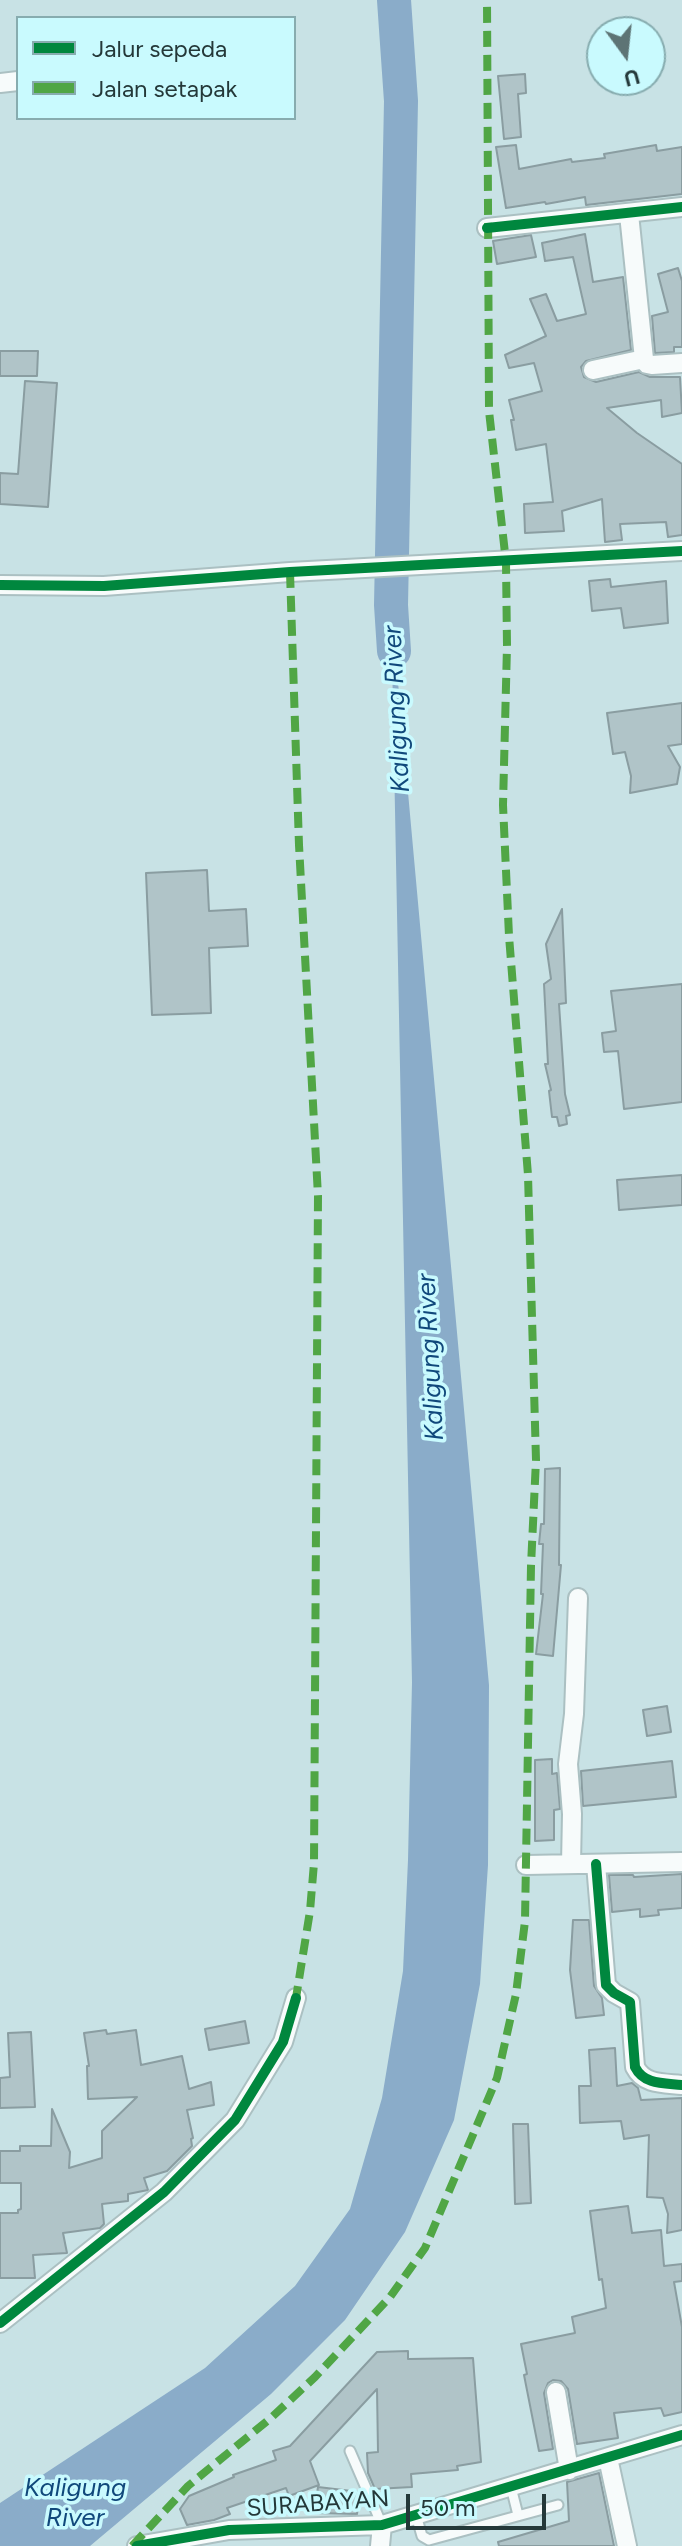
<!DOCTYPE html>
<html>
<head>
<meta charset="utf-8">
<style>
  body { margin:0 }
  #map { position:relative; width:682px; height:2546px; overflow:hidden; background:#c8e2e5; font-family:Figtree,sans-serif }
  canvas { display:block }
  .legend { position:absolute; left:16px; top:16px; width:280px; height:104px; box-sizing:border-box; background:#c9fafe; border:2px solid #87acaf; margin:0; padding:10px 14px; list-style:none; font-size:24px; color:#243839 }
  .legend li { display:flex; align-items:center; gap:16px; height:40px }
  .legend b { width:40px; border:2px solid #87acaf }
  .north { position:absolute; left:586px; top:16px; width:80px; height:80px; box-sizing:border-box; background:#c9fafe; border:2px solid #87acaf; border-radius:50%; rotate:165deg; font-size:22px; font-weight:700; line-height:32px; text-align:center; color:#243839 }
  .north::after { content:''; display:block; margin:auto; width:28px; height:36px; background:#5d7475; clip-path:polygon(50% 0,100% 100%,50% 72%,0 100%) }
  .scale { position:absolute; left:406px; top:2494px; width:140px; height:36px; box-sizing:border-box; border:4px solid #243839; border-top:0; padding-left:10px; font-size:24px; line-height:28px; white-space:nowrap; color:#243839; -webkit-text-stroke:6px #c9fafe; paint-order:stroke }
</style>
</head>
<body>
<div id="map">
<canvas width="682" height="2546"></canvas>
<ul class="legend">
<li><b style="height:10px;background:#00873e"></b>Jalur sepeda</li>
<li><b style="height:10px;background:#50a645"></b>Jalan setapak</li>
</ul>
<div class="north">U</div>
<div class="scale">50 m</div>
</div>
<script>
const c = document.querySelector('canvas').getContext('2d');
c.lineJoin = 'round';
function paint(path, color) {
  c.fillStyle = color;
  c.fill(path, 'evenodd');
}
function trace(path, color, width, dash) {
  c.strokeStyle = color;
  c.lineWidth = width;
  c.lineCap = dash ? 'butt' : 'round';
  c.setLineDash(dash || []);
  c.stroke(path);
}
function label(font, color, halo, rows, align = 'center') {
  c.font = font + ' Figtree,sans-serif';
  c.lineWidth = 7;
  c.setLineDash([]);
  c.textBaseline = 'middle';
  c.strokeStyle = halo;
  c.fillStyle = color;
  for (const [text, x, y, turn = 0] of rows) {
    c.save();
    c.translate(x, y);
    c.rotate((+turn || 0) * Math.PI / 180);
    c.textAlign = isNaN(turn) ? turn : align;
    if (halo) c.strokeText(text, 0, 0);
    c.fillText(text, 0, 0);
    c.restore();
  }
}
paint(new Path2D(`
  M391 605 489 1685 488 1865 480 1984 454 2120 405 2232 345 2320 271 2394 90 2546H0V2503L205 2368 295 2286 350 2209 382 2098 403 1971 408 1860 412 1682Z`), '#8aacc9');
trace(new Path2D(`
  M394 651 391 605 401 101 394 0`), '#8aacc9', 34);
const building = new Path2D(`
  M525 74 526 93 518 94 521 137 504 139 498 76Z
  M516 145 519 169 571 159 572 162 605 158 604 154 656 145 657 151 682 147V194L586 205 585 197 546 204 545 202 506 208 496 147Z
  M585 234 593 282 623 277 631 350 586 361 581 367 584 377 596 382 639 372 650 377H680L682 413 662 417 661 400 607 408 637 433 682 464V535L668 537 666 522 620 524 622 540 605 542 602 499 562 511 564 531 525 533 524 504 553 502 546 444 516 450 511 420H514L509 400 542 391 534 363 509 368 505 355 546 336 530 299 546 294 557 321 586 314 573 257 545 261 542 243Z
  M531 235 536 257 497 264 493 241Z
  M678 268 682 281V347H674V352L655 353 652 316 668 312 658 274Z
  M0 351H38L37 376H0Z
  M25 381 57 383 48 507 0 504V473L18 474Z
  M610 579 611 587 666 581 668 623 624 628 621 608 592 611 589 581Z
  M682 703V744L668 746 680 767 677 784 630 793 631 776 625 752 613 754 607 713Z
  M207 870 209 911 246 909 248 946 209 948 211 1013 152 1015 146 873Z
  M562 909 566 1003 559 1004 565 1094 570 1115 566 1116 567 1124 559 1126 557 1117H552L549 1091 551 1090 545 1064H548L544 984 551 979 546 944Z
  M682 984V1102L624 1109 618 1051 604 1052 602 1033 616 1031 611 991Z
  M682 1175V1205L619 1210 617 1180Z
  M560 1468 559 1565H561L553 1656 536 1654 543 1594H541L543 1544H539L541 1524H544L545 1469Z
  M667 1706 671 1732 647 1736 643 1710Z
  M552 1759V1774L557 1773 560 1809 554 1810V1840L535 1841V1760Z
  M672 1761 676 1797 583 1806 581 1771Z
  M682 1874V1908L658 1910 659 1915 640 1917V1909L612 1912 609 1875H633L634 1877Z
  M573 1920H589L594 1986 602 1998 604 2015 576 2018 570 1970Z
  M245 2021 249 2043 209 2050 205 2029Z
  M106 2030 107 2034 136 2030 141 2065 182 2056 189 2089 211 2082 214 2105 187 2110 193 2138 191 2139 192 2146 167 2171 144 2178 148 2190 128 2194V2201L102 2204 104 2224 100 2228 63 2233 67 2253 33 2255 35 2278H0V2213H18V2210L21 2209V2183H0V2151H20V2146H51L52 2109 70 2152 69 2168 102 2158V2131L137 2097 88 2099 87 2066H89L84 2033Z
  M31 2032 35 2107 0 2108V2078L10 2077 8 2033Z
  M615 2048 617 2086 632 2083 638 2088 641 2100 682 2098V2230L667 2233 668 2214 663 2198 647 2197 649 2135 624 2139 621 2121 580 2123 579 2086H591L589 2050Z
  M513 2124H528L531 2203 515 2204Z
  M628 2206 632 2233 661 2230 664 2266 682 2264V2281L674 2282 682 2327V2412L664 2416 661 2408 614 2413 618 2438 577 2444 568 2389 561 2381 553 2380 548 2383 544 2393 553 2449 539 2451 524 2375 527 2374 521 2344 575 2333 572 2317 606 2308 602 2279 599 2280 590 2211Z
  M408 2351V2359L473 2358 481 2462 457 2466 458 2470 411 2474 412 2487 375 2489 368 2473 367 2453 378 2452 377 2389 310 2461 319 2485 289 2496 286 2488 227 2508 230 2514 214 2520 187 2525 180 2509 189 2496 234 2477 233 2475 276 2460 273 2451 290 2446 377 2352Z
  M599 2473 614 2546H499L498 2542 569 2521 567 2482Z
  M318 2487 360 2492 357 2514 314 2513Z`);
paint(building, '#b0c4c8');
trace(building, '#8a9da1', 2);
const lane = new Path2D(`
  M350 2451 382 2525
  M511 2487 518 2515
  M416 2515 422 2536 429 2540 558 2505`);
const street = new Path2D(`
  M0 83 18 81
  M629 214 644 359 647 364 652 365 682 363
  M487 228 682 207
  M593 370 644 359
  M0 585 104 586 290 572 682 551
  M571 1864 572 1814 568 1764 574 1714 578 1598
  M596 1864 606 1985 614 1993 630 2002 635 2067C644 2085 664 2083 682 2085
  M526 1865 682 1862
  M0 2323 164 2192 235 2120 283 2042 296 1998
  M556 2392 569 2470
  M608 2458 627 2546
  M137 2546 229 2530 382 2525 682 2435
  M380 2546 382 2525`);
trace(lane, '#abc0c2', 13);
trace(street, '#abc0c2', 22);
trace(lane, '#f7fbfb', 9);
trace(street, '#f7fbfb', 18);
trace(new Path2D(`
  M290 572 299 845 318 1196 314 1863 310 1911 296 1998
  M132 2546 188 2486 272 2417 315 2377 390 2297 425 2248 497 2078 516 1994 525 1921 531 1566 536 1460 528 1175 509 936 503 805 507 646 506 562 489 411 487 0`), '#50a645', 8, [16, 8]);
trace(new Path2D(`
  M487 228 682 207
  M0 585 104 586 290 572 682 551
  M596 1864 606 1985 614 1993 630 2002 635 2067C644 2085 664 2083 682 2085
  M0 2323 164 2192 235 2120 283 2042 296 1998
  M137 2546 229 2530 382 2525 682 2435`), '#00873e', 10);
label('24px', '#243839', '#c9fafe', [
  ["SURABAYAN",318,2504,-4]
]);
label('italic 26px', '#10487b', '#c9fafe', [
  ["Kaligung River",397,709,-93],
  ["Kaligung River",431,1357,-93],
  ["Kaligung",75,2488],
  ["River",75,2518]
]);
</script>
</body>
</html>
